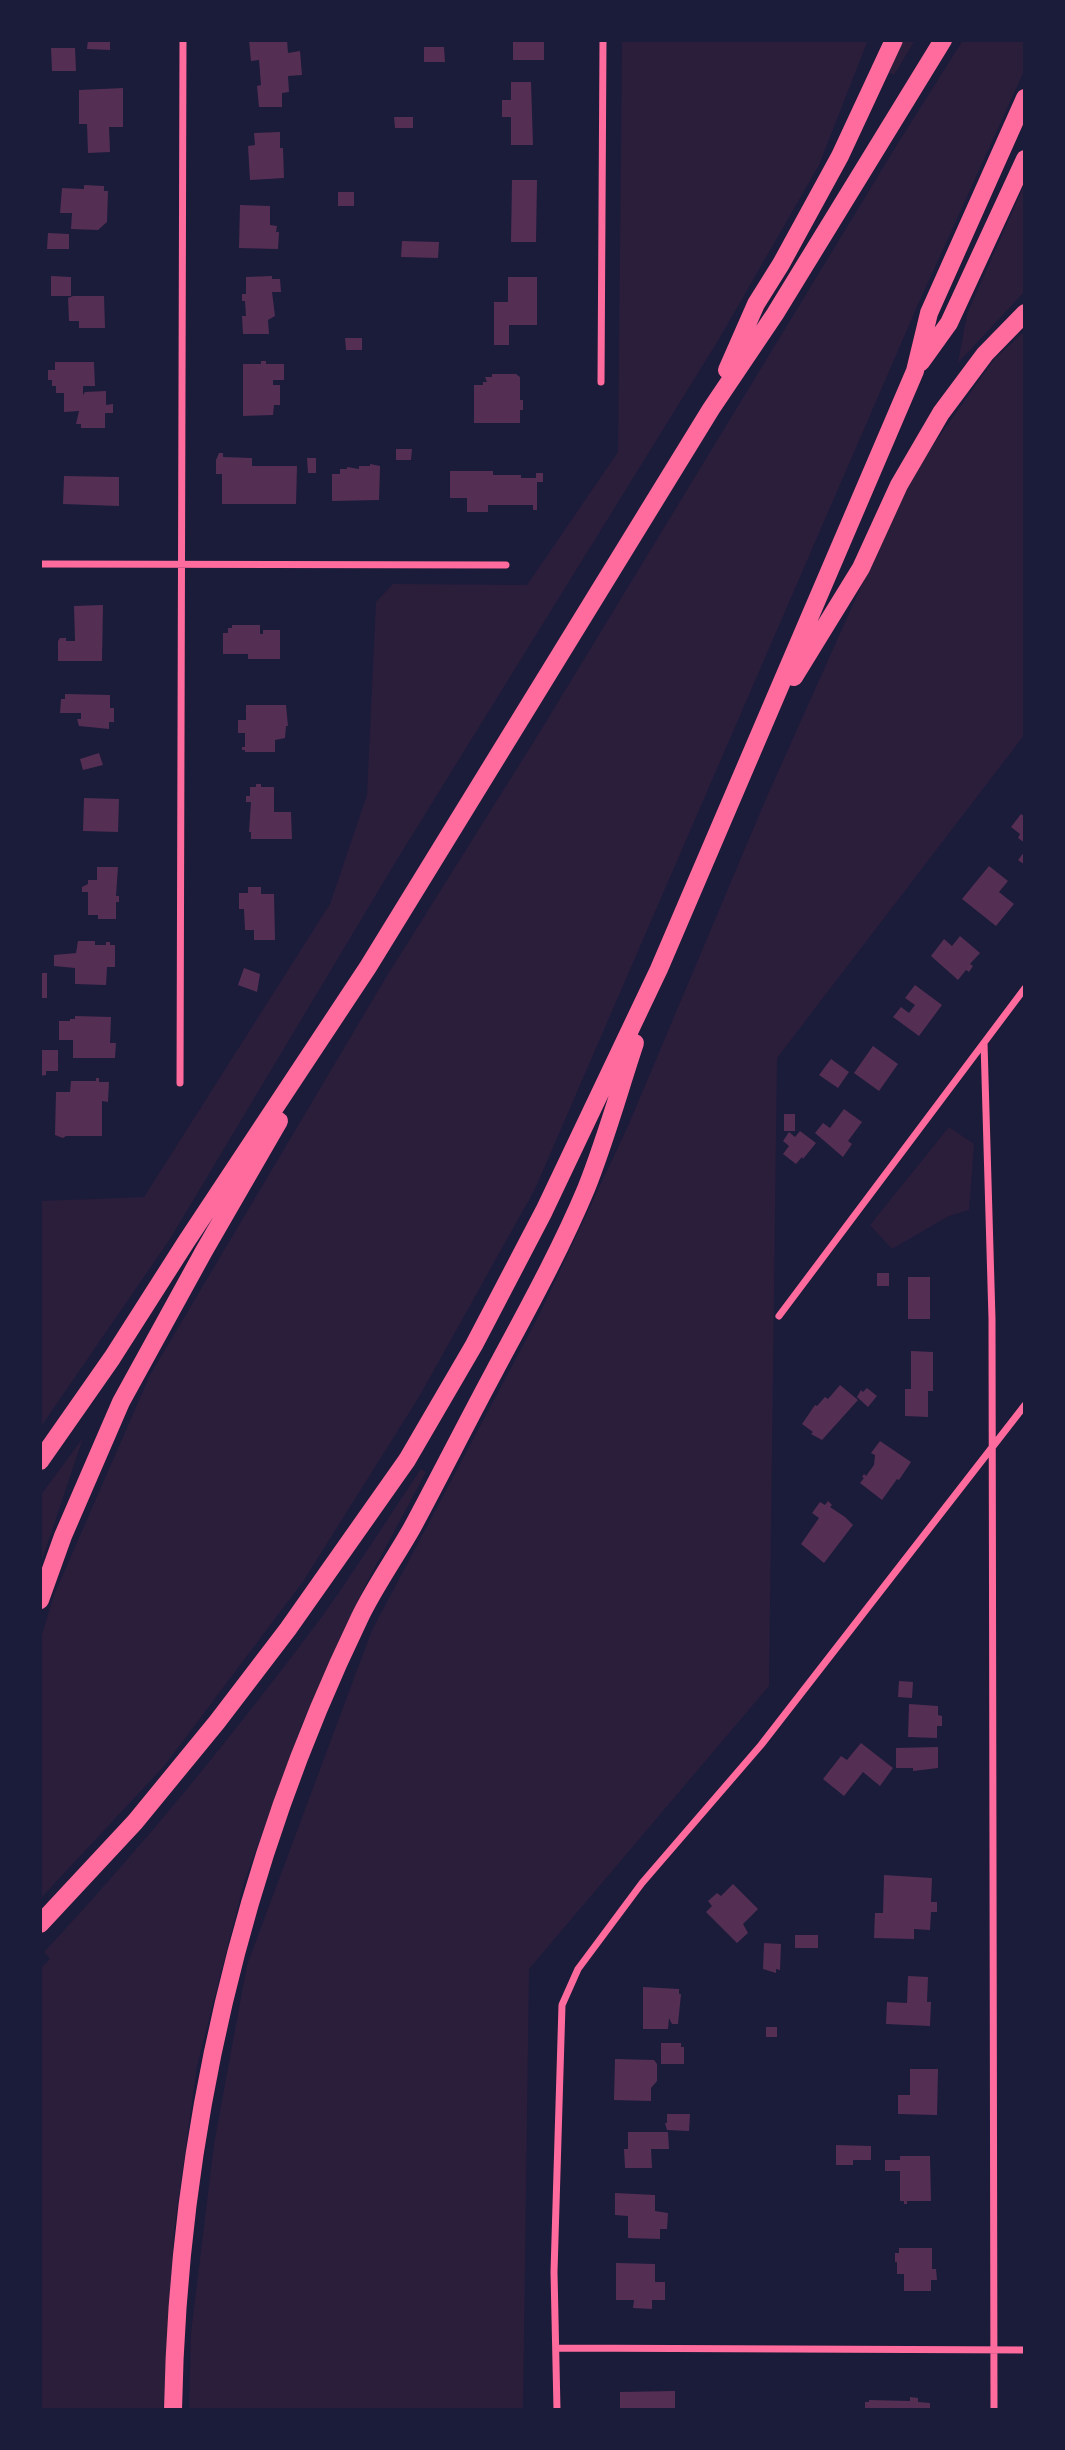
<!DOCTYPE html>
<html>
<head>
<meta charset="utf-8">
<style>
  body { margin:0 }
  #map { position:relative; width:1065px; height:2450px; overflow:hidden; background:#1b1b3a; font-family:Poppins,sans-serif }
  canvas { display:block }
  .frame { position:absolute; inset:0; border:42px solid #1b1b3a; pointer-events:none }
</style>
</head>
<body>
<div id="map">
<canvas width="1065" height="2450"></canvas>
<div class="frame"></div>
</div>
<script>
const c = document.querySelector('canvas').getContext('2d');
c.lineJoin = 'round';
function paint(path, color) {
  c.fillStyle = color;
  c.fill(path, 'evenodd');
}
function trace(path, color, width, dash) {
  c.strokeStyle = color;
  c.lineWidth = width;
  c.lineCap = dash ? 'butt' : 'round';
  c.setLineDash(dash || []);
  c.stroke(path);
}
paint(new Path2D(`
  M622 40H868L819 165 719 339 398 858 170 1239 40 1428V1201L144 1197 330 904 367 795 376 602 393 584 527 585 618 452Z
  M901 40H915L894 75 889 73Z
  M963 40H1025V69L916 309 535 1189 419 1397 304 1580 165 1765 40 1899V1641L54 1595 150 1375 385 979 541 730 898 143Z
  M1025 183V291L958 363 967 314Z
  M1025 331V734L777 1058 769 1686 529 1969 523 2410H189L191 2333 214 2144 247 1965 372 1630 539 1315 628 1126 765 801 910 477 995 358Z
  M949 1127 974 1144 969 1210 949 1216 892 1249 870 1225Z
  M83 1438 40 1566V1496Z
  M421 1469 426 1472 366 1584 302 1724 244 1883 197 2066 174 2232 163 2410H40V1969L50 1959 44 1952C143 1846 236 1732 323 1615 357 1568 388 1517 421 1469Z`), '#2a1e3b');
paint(new Path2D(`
  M88 40H110V50L87 49Z
  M249 40H287L288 53 300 51 302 75 288 76 289 92 282 93V107H259L257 86 261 85 259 60 251 61Z
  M513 40H544V60H513Z
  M424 47H444L445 62H424Z
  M51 48H75L76 71H52Z
  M511 82H531L533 145H511V117H502V100H511Z
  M123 88V127H109L110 152 88 153 87 124H79V90Z
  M394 117H413V128H395Z
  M280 132V148H283L284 178 250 180 248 146 255 145 254 133Z
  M512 180H537L536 242H511Z
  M84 185 104 186V191H108L107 222 98 230 71 229 72 213H60L62 188 84 189Z
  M338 192H354V206H338Z
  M240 205 270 206V225L277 226 276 232H279L278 249 239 248Z
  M48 233 69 234V249H47Z
  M402 241 439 242 438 258 401 257Z
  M51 276 71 277V296H51Z
  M272 276V279H280L281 292H272L275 316 268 320 269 334H243L242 316H246L245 301H242V294H246V277Z
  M508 277H537V325H509V345H494V302H508Z
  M73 296H104L105 328H79V321H69L68 298Z
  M345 338H362V350H346Z
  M261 361H266V364H284V380H273V385H280V405H274L273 415 243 416V364H261Z
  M55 362H94L95 386H83V395L85 392 106 391V405L113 404V413H105V428H81V424H76L79 411 64 412V393H56V386H52V380H48V370H55Z
  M492 374H516L520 377V400H523V410H520V423H474V385H483V382H487L485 377H492Z
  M396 449H412L411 460H396Z
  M219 453H223V457L252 458V466H297L296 504H222V474H216V460Z
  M307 458H316V473H308Z
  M370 464 380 466 379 500 332 501V474H340V469H347V467L359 469V466H370Z
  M450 471H493V475H521V478H536V473H543V482H537V510H533V505H488V512H467V498H450Z
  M64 476 119 477V506L63 504Z
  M103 605 102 661H58V641L60 638H66V641H75L74 606Z
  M232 625H260V634H263V630H280V659H248V654H223V633H228V628H232Z
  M65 694 110 695V708H114V722H109V729L79 726 77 719H81V713H60L61 699H65Z
  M246 705H286L288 726H286L285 738 275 740V752H245V750H242V747H245V733H238V720H246Z
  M99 753 103 765 83 770 80 759Z
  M256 784H261V787H274V812H291L292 839H251V832H249L251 802H246V796H250V787H256Z
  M84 798 119 799 118 832 83 831Z
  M1021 814 1025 817V843L1018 838 1020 834 1011 827Z
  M1025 851V865L1018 860Z
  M989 866 1008 881 999 892 1014 904 996 926 962 899Z
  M97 867H118L116 896H119V902H116V919H98V915H88V892H82V887L88 884V880H97Z
  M248 887H261V894H274L275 940H254V930H245L244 909H239V893H248Z
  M960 936 980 953 970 964 973 966 969 972 966 970 958 980 931 956 944 939 952 946Z
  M78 941H95V945H106V942H110V945H115V967H107L106 985 75 984V968L54 966V955L76 953Z
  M244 968 260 974 257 992 238 985Z
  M40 973H47V998H40Z
  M915 985 942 1005 919 1036 893 1017 901 1007 909 1013 915 1005 905 998Z
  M75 1016 111 1017 110 1043H116L115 1058H73V1040H59V1021H70V1019H75Z
  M873 1046 898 1064 879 1091 854 1073Z
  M40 1050H58V1071H46V1075L40 1076Z
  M831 1059 849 1072 838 1088 819 1075Z
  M96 1078H99V1082H109L108 1102 102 1101V1136H66L63 1138 55 1135 56 1092H70L71 1081H96Z
  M844 1109 862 1122 848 1141 852 1144 843 1157 815 1133 823 1123 830 1128Z
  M784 1114H795V1131H784Z
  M800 1131 816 1143 803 1159 802 1157 796 1164 783 1154 789 1146 783 1141 789 1132 795 1137Z
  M877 1273H889V1286H877Z
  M908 1277H930V1319H908Z
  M911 1351 933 1352V1391H928V1417L905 1416V1389H911Z
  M840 1385 858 1400 822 1440 811 1434 813 1432 802 1424 815 1405 817 1406 825 1397 828 1399Z
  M867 1388 877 1396 868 1407 857 1397 861 1390 863 1392Z
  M880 1441 911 1462 899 1480 897 1479 882 1500 860 1483 864 1478 862 1477 864 1474 866 1476 874 1465 875 1455 871 1453Z
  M828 1501 832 1505 830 1507 845 1517 853 1525 824 1563 801 1544 819 1518 812 1513 820 1502 825 1505Z
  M899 1681 913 1682 912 1698 898 1697Z
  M909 1704 938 1706V1715L942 1716V1726H937V1738L908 1737Z
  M861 1743 893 1768 880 1786 863 1772 844 1796 823 1779 841 1756 847 1760Z
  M938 1747V1768L913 1771V1768H896V1748Z
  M884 1875 932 1878 931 1902H937V1912H931L930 1930 914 1929V1939L874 1938 875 1913H883Z
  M733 1884 758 1909 743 1924 748 1933 737 1943 706 1912 712 1906 708 1901 717 1893 721 1896Z
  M795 1935H818V1948H795Z
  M764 1943 781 1944 780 1970 776 1969V1973L763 1969Z
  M908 1976 928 1977 927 2002H931L930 2026 886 2024 887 2002 907 2003Z
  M643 1987 679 1989V1994H681L678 2024H672L669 2018 668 2029H643Z
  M766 2027H777V2037H766Z
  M661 2043H681V2047H684V2064H661Z
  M615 2059 654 2060 657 2064V2081L651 2088V2101L614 2100Z
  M910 2069H938L937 2115 898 2114V2095H910Z
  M667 2114H690L689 2131 667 2130 665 2123H667Z
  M628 2132H668L669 2149H651L652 2168H625L624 2149H628Z
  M836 2145 871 2146V2160H853V2165H836Z
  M900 2156H930L931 2201H907V2204H904V2201H900V2171H885V2160H900Z
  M615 2193 655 2195V2211L668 2213 667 2229H660V2239L628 2238V2216L615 2215Z
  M899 2248H932V2269H936L937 2280H931V2291H904V2274H897V2262H895V2253H899Z
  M616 2263 655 2264V2282H665V2300H652V2309L633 2308 634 2300H616Z
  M675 2391V2410H620V2392Z
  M910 2397 918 2398V2402L930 2403V2410H865V2402H869V2400L910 2401Z`), '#542f53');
trace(new Path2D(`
  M601 382 603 40
  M40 564 506 565
  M984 1043 992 1319 994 2410
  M180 1083 183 40
  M779 1316 1025 988
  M557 2348 1025 2350
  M557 2410 554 2272 562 2005 578 1969 642 1883 761 1745 1025 1405`), '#ff6b9d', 7);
trace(new Path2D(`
  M921 362 949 323 1025 159
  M727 370 756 304 781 264 840 156 894 40
  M794 677 861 568 899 485 941 413 985 354 1025 313
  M40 1461 112 1358 186 1242 368 967 711 409 775 314 943 40
  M40 1600 63 1536 121 1402 204 1251 279 1121
  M40 1924 135 1822 217 1722 288 1629 407 1460 474 1345 544 1211 659 969 915 371 929 313 1025 98
  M173 2410C178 2136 241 1863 360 1617 375 1586 395 1558 412 1528 440 1476 466 1424 494 1372 526 1312 560 1251 586 1189 605 1142 619 1091 635 1043`), '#ff6b9d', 18);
</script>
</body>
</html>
